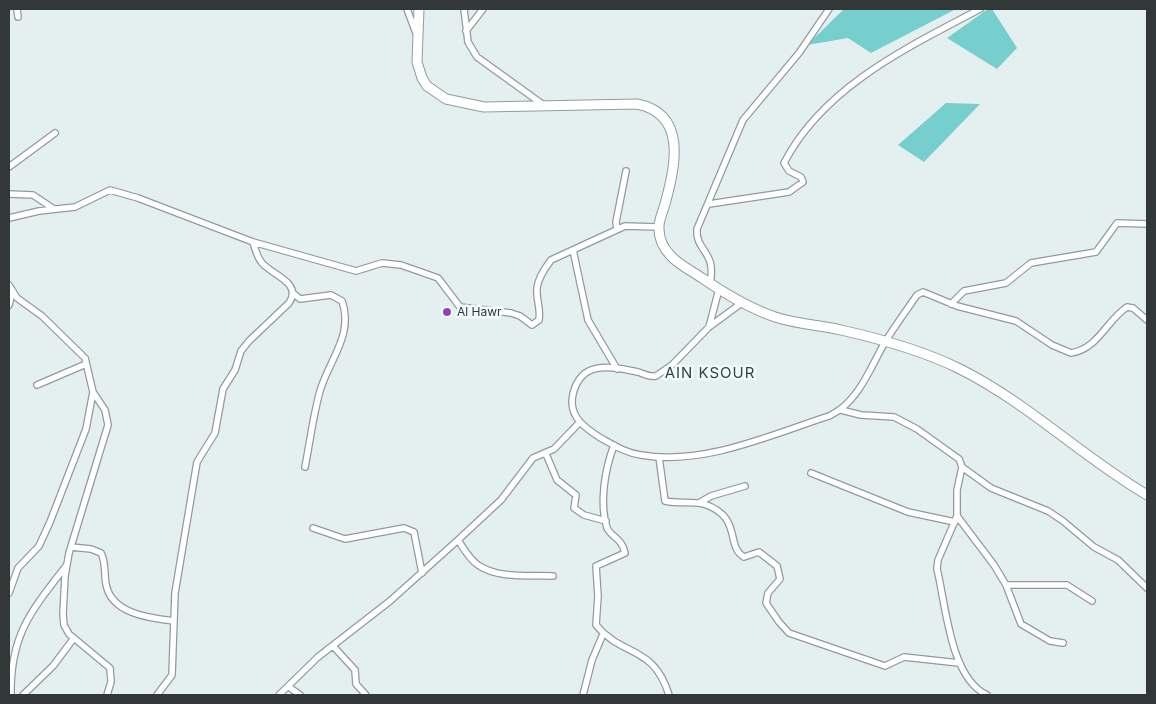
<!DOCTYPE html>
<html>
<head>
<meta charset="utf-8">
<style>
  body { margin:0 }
  #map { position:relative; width:1156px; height:704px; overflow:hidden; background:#e4f0ef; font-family:Inter,sans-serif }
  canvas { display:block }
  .frame { position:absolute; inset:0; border:10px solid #323737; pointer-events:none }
</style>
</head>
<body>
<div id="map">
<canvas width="1156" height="704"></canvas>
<div class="frame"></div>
</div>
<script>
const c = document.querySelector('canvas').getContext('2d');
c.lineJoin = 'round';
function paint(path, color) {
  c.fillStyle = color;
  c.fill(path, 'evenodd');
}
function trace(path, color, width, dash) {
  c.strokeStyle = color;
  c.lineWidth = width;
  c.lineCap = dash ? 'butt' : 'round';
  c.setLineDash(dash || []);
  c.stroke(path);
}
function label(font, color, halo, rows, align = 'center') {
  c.font = font + ' Inter,sans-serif';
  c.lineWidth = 5;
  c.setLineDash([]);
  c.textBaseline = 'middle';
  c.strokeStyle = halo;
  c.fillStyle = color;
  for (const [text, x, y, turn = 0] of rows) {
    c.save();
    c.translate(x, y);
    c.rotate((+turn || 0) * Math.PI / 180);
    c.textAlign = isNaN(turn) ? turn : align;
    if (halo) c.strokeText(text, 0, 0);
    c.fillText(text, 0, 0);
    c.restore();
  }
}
paint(new Path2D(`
  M844 9H956L871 53 848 38 807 45Z
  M988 9H992L1017 48 997 69 947 38Z
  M946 103 980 104 924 162 898 145Z`), '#76cecd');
const minor = new Path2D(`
  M17 9 18 17
  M407 9 416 33
  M464 9 468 42 477 57 545 106
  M466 31 483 9
  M9 167 55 133
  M9 194 33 195 54 209
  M709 204 789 192 803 182 801 177 789 171 784 163C823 87 908 47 980 9
  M9 218 39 211 75 207 110 190 138 198 253 242
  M617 229 616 222 626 171
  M573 250 588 320 617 369
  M710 283C717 251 695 251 697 229L743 120 799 53 829 9
  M9 285 17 298 42 316 85 358 93 392 86 429 50 522 39 546 18 568 9 593
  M293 293 300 299 331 295 342 301C354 335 329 360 320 391 313 416 310 442 305 467
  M743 302 709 327 672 365 656 376C649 377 644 374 638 372 624 369 602 364 589 371 578 376 572 391 572 403 573 420 586 428 599 437 612 444 625 453 641 455 703 466 770 435 829 416 858 403 869 370 884 344 894 327 906 311 917 295L923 292 957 306 1016 321 1052 345 1071 353C1098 349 1106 321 1127 307L1133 308 1147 320
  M951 304 964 291 1006 283 1031 263 1096 252 1117 223 1147 224
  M9 305 12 293
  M709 327 719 289
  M37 385 86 364
  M93 392 105 410 108 425 69 553 65 576 63 614 64 625 69 634 110 668 111 682 107 695
  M841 410 861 415 894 417 917 429 959 459 962 467 957 490V516L938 560 937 569C946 605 950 678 987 695
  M614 445C605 469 599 503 607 528 611 537 622 538 625 553L596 566 598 596 596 625C623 658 653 644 669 695
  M546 454 557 480 576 495 574 508 584 515 606 521
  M659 457 665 501C678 504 692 501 704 504 743 517 725 546 744 557L759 552 777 566 780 579 768 593 766 603 779 622 789 633 885 666 904 657 959 663
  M962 467 991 488 1048 511 1063 521 1094 547 1118 560 1147 588
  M811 473 908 512 955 522
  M699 503 711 496 745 486
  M957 516 994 565 1006 585 1021 624 1050 641 1063 643
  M313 528 345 539 404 528 414 532 422 573
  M458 540C464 549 469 559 478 565 498 579 530 575 553 576
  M71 547 91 549 101 553C106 562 104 574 106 584 111 614 150 618 174 621
  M1006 585H1067L1092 601
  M333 646 355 670 356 684 366 695
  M289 687 300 695
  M11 695C10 635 31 611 66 566
  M23 695 53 666 74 638
  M157 695 172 675 175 593 197 462 215 433 223 389 235 370 241 351 249 341 289 303C303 283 272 275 262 263 257 257 255 249 253 242L356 271 382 263 401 265 438 278 460 307 511 313 520 316 532 325 539 320C541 309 536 299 537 288 538 278 545 268 551 260L625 226 658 227
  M279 695 318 657 390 601 458 540 501 500 533 458 554 449 579 423
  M583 695 592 660 603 634`);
const secondary = new Path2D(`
  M419 9 417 62 422 78 427 86 446 99 484 107 637 104C688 114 675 167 665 204 663 212 658 221 659 229 659 240 664 249 671 256 679 265 692 271 702 278 724 293 749 308 775 317 796 324 820 325 841 330 881 339 924 351 960 369 1028 403 1082 457 1147 495`);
trace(minor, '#919b9b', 8);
trace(secondary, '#919b9b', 11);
trace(minor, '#fff', 5.5);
trace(secondary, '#fff', 9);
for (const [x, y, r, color] of [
  [447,312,5,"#9342b1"]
]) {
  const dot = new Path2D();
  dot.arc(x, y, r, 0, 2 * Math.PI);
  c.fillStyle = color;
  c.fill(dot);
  trace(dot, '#f1fdfc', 2);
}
label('12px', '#323737', '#f1fdfc', [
  ["Al Hawr",457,312]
], 'left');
c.letterSpacing = '1px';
label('15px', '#394242', '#f1fdfc', [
  ["AIN KSOUR",710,373]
]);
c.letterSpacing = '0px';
</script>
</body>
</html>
